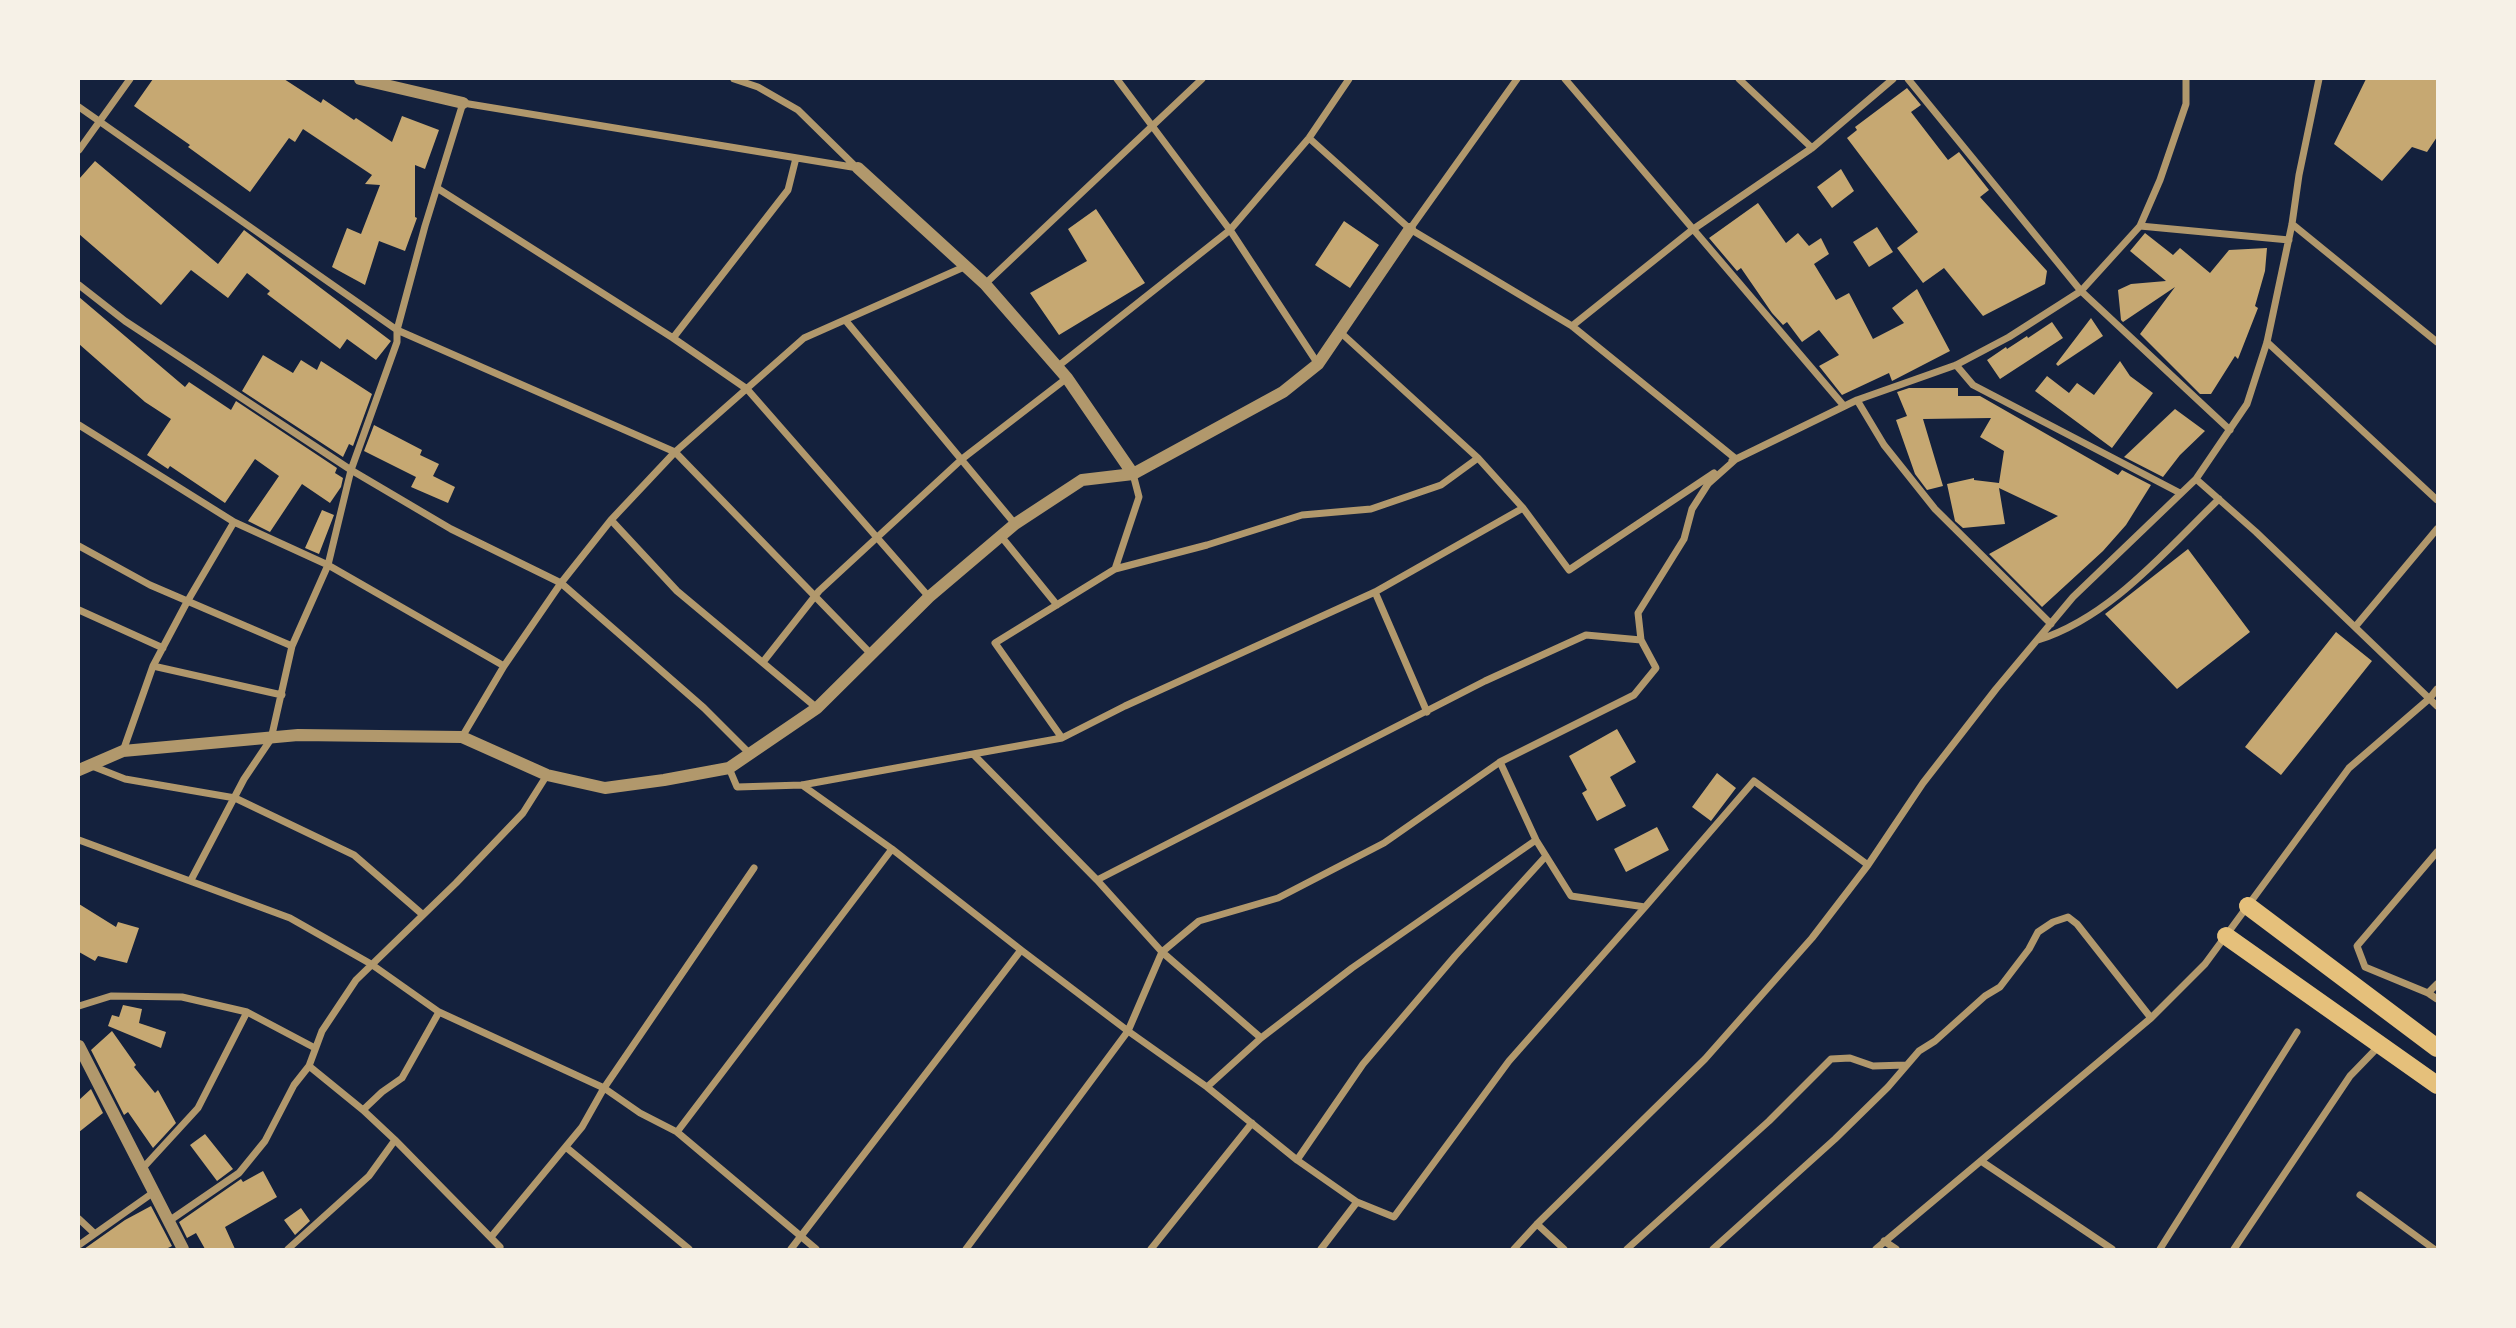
<!DOCTYPE html>
<html>
<head>
<meta charset="utf-8">
<style>
  body { margin:0 }
  #map { position:relative; width:2516px; height:1328px; overflow:hidden; background:#14213d; font-family:"Varela Round",sans-serif }
  canvas { display:block }
  .frame { position:absolute; inset:0; border:80px solid #f6f1e7; pointer-events:none }
</style>
</head>
<body>
<div id="map">
<canvas width="2516" height="1328"></canvas>
<div class="frame"></div>
</div>
<script>
const c = document.querySelector('canvas').getContext('2d');
c.lineJoin = 'round';
function paint(path, color) {
  c.fillStyle = color;
  c.fill(path, 'evenodd');
}
function trace(path, color, width, dash) {
  c.strokeStyle = color;
  c.lineWidth = width;
  c.lineCap = dash ? 'butt' : 'round';
  c.setLineDash(dash || []);
  c.stroke(path);
}
paint(new Path2D(`
  M153 79H284L321 103 323 99 354 120 356 118 392 142 402 116 439 130 425 169 415 165V217L417 218 405 251 379 241 365 285 332 267 347 228 361 234 380 185 365 184 372 175 303 129 295 142 289 138 250 192 188 147 190 145 134 106Z
  M2366 79H2437V137L2427 152 2412 147 2382 181 2334 144Z
  M1907 88 1921 105 1911 112 1948 160 1959 152 1989 190 1980 197 2047 271 2045 284 1983 316 1944 268 1923 283 1897 248 1918 232 1847 138 1857 130 1855 127Z
  M95 161 218 264 244 230 391 341 376 360 347 339 340 349 267 294 270 291 247 273 228 298 191 270 161 305 79 234V179Z
  M1841 169 1854 191 1832 208 1817 187Z
  M1758 203 1786 243 1798 233 1809 246 1821 238 1829 254 1814 264 1836 300 1849 293 1873 339 1904 323 1892 308 1917 289 1950 351 1892 381 1889 373 1842 395 1819 366 1839 355 1819 330 1802 342 1787 322 1783 325 1772 313 1741 268 1737 271 1709 238Z
  M1096 209 1145 283 1059 335 1030 293 1087 261 1068 229Z
  M1344 221 1379 245 1350 288 1315 265Z
  M1877 227 1893 252 1869 267 1853 242Z
  M2145 233 2173 255 2180 248 2210 273 2229 250 2267 248 2265 271 2255 306 2258 308 2238 359 2235 356 2211 394H2200L2140 334 2175 287 2123 322 2121 320 2118 290 2131 284 2166 281 2130 251Z
  M79 297 185 387 189 382 231 410 236 401 337 468 335 473 343 478 341 487 330 503 302 484 270 532 248 521 279 476 255 459 225 503 170 466 168 469 147 455 171 419 145 402 79 344Z
  M2091 318 2103 336 2058 366 2056 364Z
  M2052 322 2063 338 2000 379 1987 360 2006 347 2007 349 2027 336 2028 338Z
  M263 355 293 373 301 360 317 370 321 361 372 394 353 446 349 444 343 457 242 391Z
  M2120 361 2130 376 2153 393 2112 448 2035 391 2047 376 2069 393 2077 383 2094 395Z
  M1909 388H1958V396H1980L2118 475 2122 470 2151 485 2126 525 2103 551 2042 607 1989 554 2058 516 1999 488 2005 524 1963 528 1955 521 1947 484 1974 478V480L1999 483 2004 451 1980 437 1991 418 1923 419 1943 486 1927 490 1915 474 1896 420 1907 416 1897 392Z
  M2175 409 2205 431 2180 455 2163 477 2124 457Z
  M374 425 422 450 420 455 439 464 433 476 455 487 448 503 411 487 416 477 364 451Z
  M322 510 334 515 319 554 305 548Z
  M2188 549 2250 632 2177 689 2105 614Z
  M2336 632 2372 661 2281 775 2245 747Z
  M1617 729 1636 762 1610 777 1626 806 1597 821 1582 793 1587 790 1569 756Z
  M1717 773 1736 788 1711 821 1692 807Z
  M1657 827 1669 850 1626 872 1614 849Z
  M79 904 116 927 118 922 139 928 127 963 98 956 95 961 79 952Z
  M123 1005 142 1009 139 1023 166 1032 161 1048 108 1026 112 1015 119 1017Z
  M112 1031 136 1065 134 1067 155 1093 158 1090 176 1123 153 1148 128 1112 124 1115 91 1050Z
  M91 1089 103 1113 79 1132V1100Z
  M205 1134 233 1169 217 1181 190 1145Z
  M263 1171 277 1197 225 1227 235 1249H205L196 1233 187 1238 179 1222 241 1179 243 1182Z
  M151 1206 172 1246 166 1249H84L125 1220Z
  M301 1208 310 1221 295 1235 284 1220Z`), '#c6a872');
trace(new Path2D(`
  M734 79 758 87 798 110 857 168
  M1117 79 1230 230 1318 364
  M1565 79 1844 406
  M1739 79 1812 148
  M1908 79 2081 291 2230 430
  M79 107 397 330 675 452 871 654
  M79 150 130 79
  M437 188 673 338 747 389 929 597
  M2292 224 2437 342
  M2140 226 2289 240
  M1410 229 1517 79
  M985 284 1202 79
  M79 285 125 321 351 470 451 529 561 583 704 708 749 753
  M846 321 1015 524
  M1572 326 1692 230 1812 148 1893 79
  M1339 331 1478 458 1523 508 1569 570 1714 473
  M673 338 788 190 796 158
  M2267 342 2437 500
  M1956 365 1973 385 2180 493
  M1057 367 1230 230 1309 138 1349 79
  M1857 400 1884 445 1935 509 2051 624
  M79 425 234 522 328 565 504 666
  M1732 461 1857 400 1956 365 2009 337 2081 291 2140 226 2160 180 2186 104V79
  M2196 479 2256 532 2437 706
  M611 520 677 591 817 708
  M234 522 187 602 153 666 282 695
  M1000 535 1057 605
  M79 546 150 585 292 646
  M1115 569 1207 545 1302 515 1371 509 1441 485 1478 458
  M1375 592 1427 712
  M79 610 163 648
  M2355 627 2437 529
  M2038 640C2111 617 2165 551 2219 499
  M763 662 819 591 962 459 1067 378
  M462 737 504 666 561 583 611 520 675 452 804 338 964 267
  M1062 738 995 643 1115 569 1139 497 1133 474
  M123 751 153 666
  M973 754 1062 738 1125 706 1375 592 1523 508
  M92 766 125 779 235 798 354 855 422 914
  M729 768 737 787 802 785 973 754 1097 880 1162 952 1261 1038 1352 968 1536 840
  M802 785 892 849 1021 950
  M79 840 290 918 371 964 439 1012 604 1088 640 1113 677 1132 816 1249
  M2437 852 2357 946 2365 967 2428 993 2437 999
  M191 880 244 779 271 739 292 646 328 565 351 470 397 342V330L425 226 463 103 858 168
  M1097 880 1485 681 1586 635 1641 640
  M1645 907 1754 781 1868 865
  M2428 993 2437 984
  M79 1006 111 996 182 997 247 1012 315 1048
  M309 1066 363 1110 382 1092 402 1078 439 1012
  M1207 1087 1261 1038
  M677 1132 892 849
  M395 1140 500 1247
  M567 1148 689 1249
  M1297 1160 1363 1064 1455 956 1546 856
  M1981 1161 2112 1249
  M142 1169 198 1108 247 1012
  M2360 1195 2434 1249
  M79 1219 94 1233
  M169 1221 239 1173 265 1141 294 1085 309 1066 322 1031 356 980 456 883 523 813 547 775
  M1537 1224 1564 1249
  M491 1237 582 1127 604 1088 754 868
  M1884 1241 1896 1249
  M79 1245 154 1192
  M288 1249 369 1176 395 1140 363 1110
  M791 1249 1021 950 1128 1031 1207 1087 1297 1160 1357 1202 1394 1217 1509 1061 1645 907 1571 896 1536 840 1500 762
  M966 1249 1128 1031 1162 952 1199 921 1278 898 1384 843 1500 762 1634 695 1656 668 1641 640 1638 613 1684 539 1692 509 1708 484 1736 459 1572 326 1410 229 1309 138
  M1151 1249 1252 1123
  M1321 1249 1357 1202
  M1514 1249 1537 1224 1705 1059 1812 938 1868 865 1923 783 1996 689 2073 597 2196 479 2247 404 2267 342 2292 224 2299 175 2319 79
  M1627 1249 1769 1121 1831 1059 1850 1058 1873 1066 1906 1065
  M1713 1249 1835 1139 1888 1087 1919 1051 1935 1041 1985 996 2000 987 2029 949 2038 932 2053 922 2068 917 2077 924 2151 1018
  M1876 1249 2151 1018 2205 964 2349 768 2430 698 2437 689
  M2160 1249 2297 1032
  M2234 1249 2350 1076 2380 1045`), '#b1986c', 7);
trace(new Path2D(`
  M360 79 463 103
  M858 168 985 284 1067 378 1133 474
  M79 770 123 751 298 735 462 737 547 775 605 788 664 780 729 768 817 708 929 597 1015 524 1082 480 1133 474 1283 392 1318 364 1410 229
  M79 1046 183 1249`), '#b1986c', 12);
trace(new Path2D(`
  M2248 906 2437 1048
  M2226 936 2437 1085`), '#e5c07b', 18);
</script>
</body>
</html>
